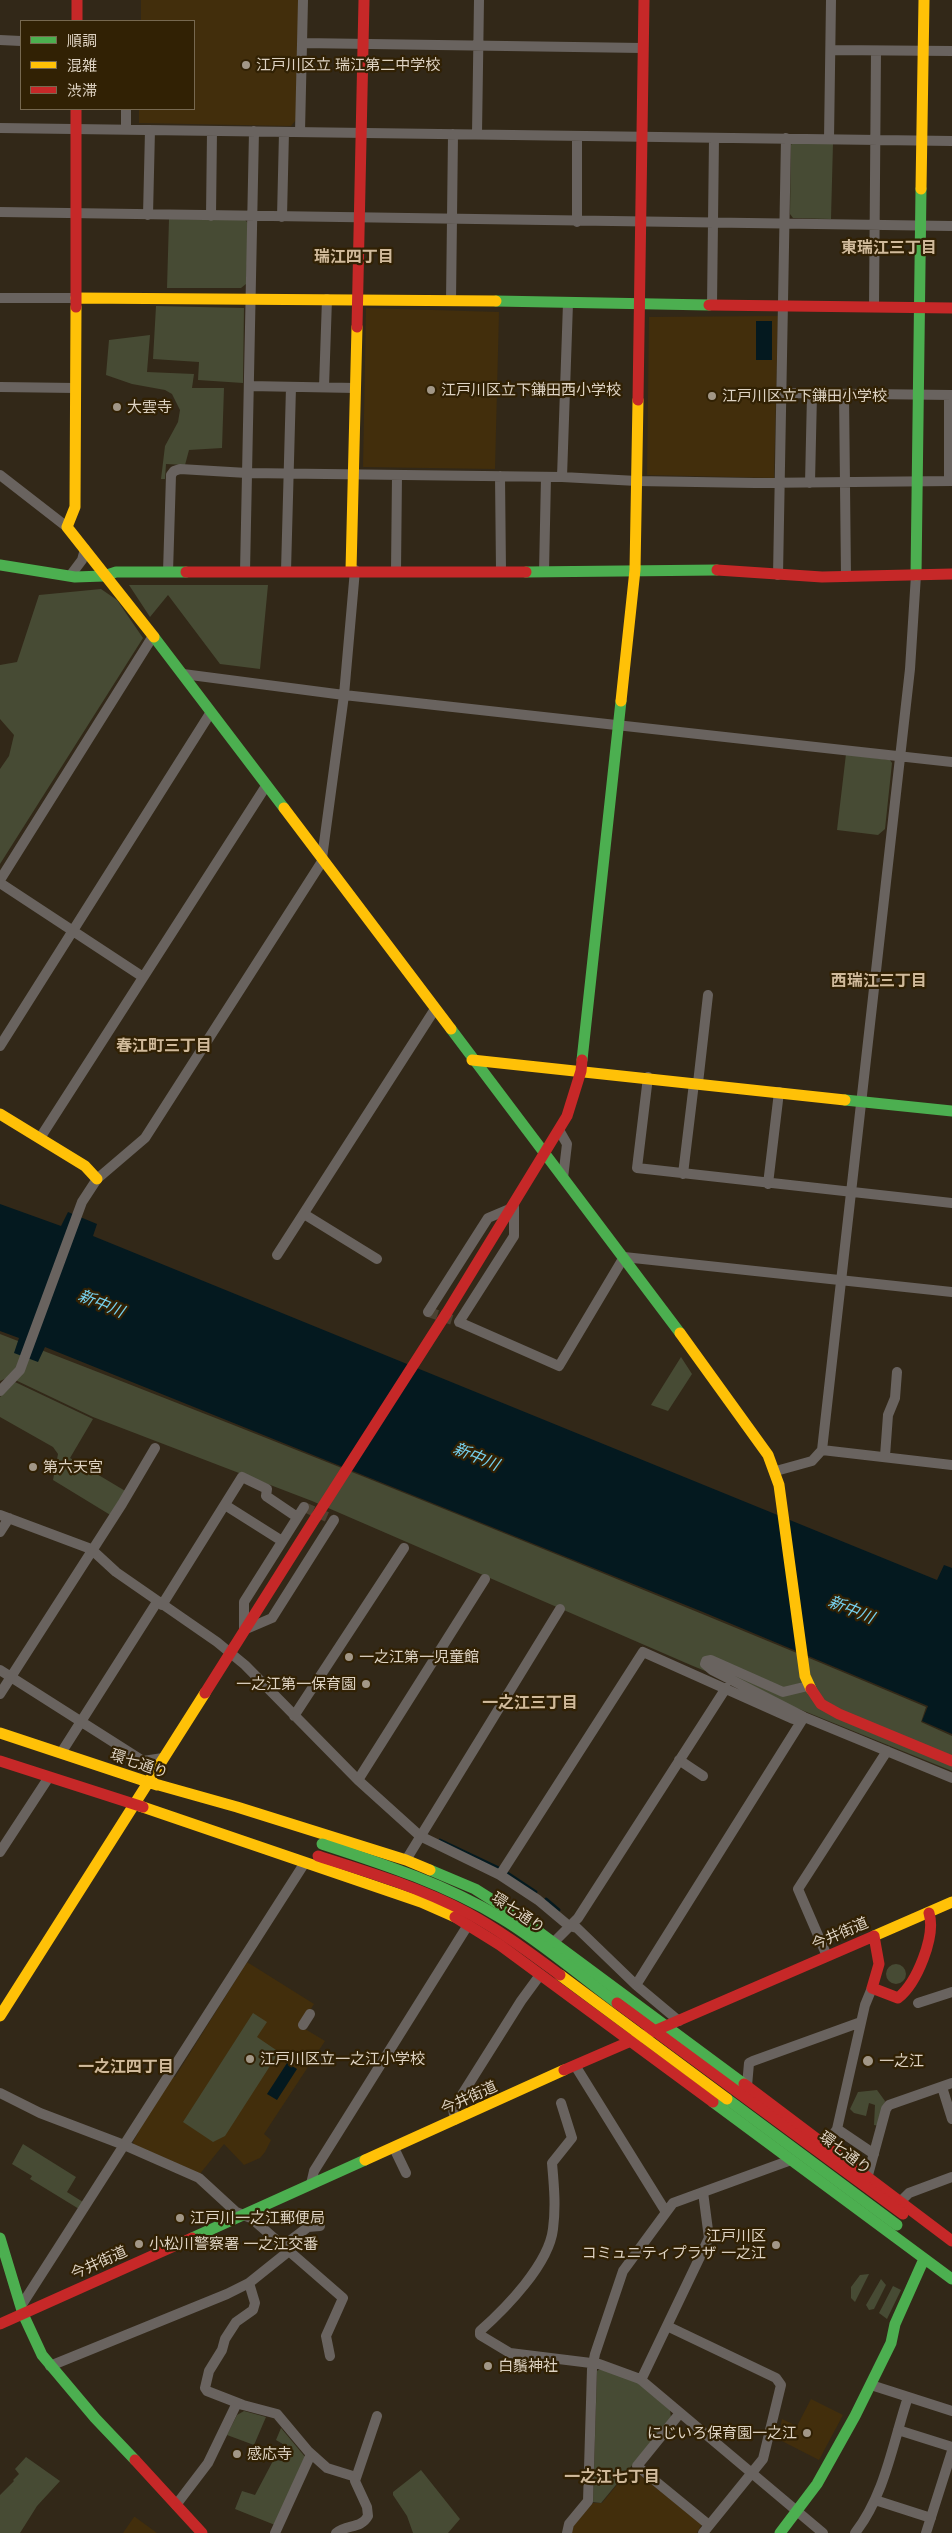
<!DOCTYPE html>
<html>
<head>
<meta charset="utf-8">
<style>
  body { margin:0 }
  #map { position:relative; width:952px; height:2533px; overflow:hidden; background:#322818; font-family:Inter,"Noto Sans JP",sans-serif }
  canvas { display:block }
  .legend { position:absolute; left:20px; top:20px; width:175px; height:90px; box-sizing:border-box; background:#312104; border:1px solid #766850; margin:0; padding:6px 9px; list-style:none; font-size:15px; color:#ded3c3 }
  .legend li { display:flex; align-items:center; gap:10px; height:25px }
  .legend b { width:25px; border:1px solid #766850 }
</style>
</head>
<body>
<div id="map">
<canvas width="952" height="2533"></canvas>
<ul class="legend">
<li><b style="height:6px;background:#4caf50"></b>順調</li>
<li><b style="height:6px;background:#ffc107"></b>混雑</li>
<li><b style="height:6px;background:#c62828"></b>渋滞</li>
</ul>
</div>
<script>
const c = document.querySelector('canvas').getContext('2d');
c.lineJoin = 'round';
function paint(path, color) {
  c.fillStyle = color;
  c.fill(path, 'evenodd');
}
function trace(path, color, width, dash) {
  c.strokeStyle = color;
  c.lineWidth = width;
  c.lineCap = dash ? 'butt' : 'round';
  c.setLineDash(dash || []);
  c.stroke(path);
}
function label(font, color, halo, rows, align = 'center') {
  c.font = font + ' Inter,"Noto Sans JP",sans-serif';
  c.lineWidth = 4.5;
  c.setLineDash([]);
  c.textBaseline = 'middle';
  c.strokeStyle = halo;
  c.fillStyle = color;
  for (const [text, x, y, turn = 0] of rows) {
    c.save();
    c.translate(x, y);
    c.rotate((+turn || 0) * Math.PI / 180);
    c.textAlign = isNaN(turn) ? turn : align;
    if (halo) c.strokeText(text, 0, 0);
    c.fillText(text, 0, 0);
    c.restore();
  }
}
paint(new Path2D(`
  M141 0H299L296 120 291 126 139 123V109H194V21H141Z
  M366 308 499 312 495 469 363 467Z
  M778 316 774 478 647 475 649 317Z
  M247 1962 314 2004 300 2026 325 2041 264 2134 271 2140 265 2152 260 2158 244 2165 224 2144 199 2175 134 2145 133 2142 138 2133 136 2132 172 2076 175 2077Z
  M811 2399 843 2415 819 2460 778 2439 782 2419 797 2426Z
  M631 2468 702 2524 697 2533H571L572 2527 593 2503H602Z
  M134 2517H135L157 2533H123Z`), '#422e0c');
paint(new Path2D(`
  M793 142 833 143 831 219 793 218 790 214 791 145Z
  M169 219 245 220 249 224 246 284 241 288H167Z
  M156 306 244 308 243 383 198 380 199 362 153 359Z
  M150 335 147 372 194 374 192 388H224L222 448 189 450 185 465 166 464 165 479H161L165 446 178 422 180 410 172 394 165 390 132 384 106 375 109 340Z
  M129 585H268L260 669 220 664 168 595 150 617Z
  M101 589 117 600 143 638 0 864V769L9 756 14 735 0 719V665L17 662 39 595Z
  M846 754 890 760 892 763 885 829 878 835 837 830Z
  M0 1334C311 1454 619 1578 926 1707L921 1722 952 1736V1771L693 1666 312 1501 93 1417 9 1377 0 1381Z
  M681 1357 692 1374 668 1411 651 1405Z
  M15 1382 93 1419 70 1458 127 1492 112 1516 53 1480 58 1454 53 1447 0 1417V1397Z
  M886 1974a10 10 0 1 1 20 0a10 10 0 1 1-20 0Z
  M253 2013 267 2022 257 2037 279 2052 225 2136 213 2142 183 2122Z
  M877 2090 885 2101 880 2126 874 2125 875 2105 869 2103 866 2116 854 2113 850 2109 858 2092Z
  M23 2144 76 2177 67 2192 83 2202 79 2209 30 2179 32 2176 12 2164Z
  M869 2274 855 2302 851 2298V2287L860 2275Z
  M881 2279 886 2285 874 2309 869 2310 866 2305Z
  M893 2286 901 2290 887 2319 879 2313Z
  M600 2369 638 2382 670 2410 671 2418 601 2503 593 2502 597 2371Z
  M244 2411 266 2417 254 2445 227 2435 237 2415Z
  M281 2428 306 2458 275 2525 235 2509 242 2491 255 2495 274 2459 281 2461 288 2447 276 2440Z
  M26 2457 60 2481 37 2506 20 2533H0V2495L14 2481 13 2480 19 2474 15 2469Z
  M421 2470 460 2519 448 2533H413L407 2516 393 2495V2492Z`), '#474b34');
paint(new Path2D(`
  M756 321H772V360H756Z
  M0 1204 61 1226 68 1212 97 1224 93 1236 937 1580 944 1565 952 1568V1734L922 1721 928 1706 703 1612 45 1347 38 1362 14 1353 19 1338 0 1331Z
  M287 2063 297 2069 277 2100 267 2094Z`), '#04191f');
trace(new Path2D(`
  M440 1840 499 1868
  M506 1872 536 1892
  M546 1899 559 1910`), '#04191f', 3);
trace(new Path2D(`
  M428 1312 459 1322
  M304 1507 334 1520`), '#4c4232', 10, [10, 5]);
trace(new Path2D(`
  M0 40 21 41
  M302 43 642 48
  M831 50 952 51
  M0 128 952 141
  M126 129V109
  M300 132 303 0
  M477 134 479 0
  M829 139 831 0
  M0 212 952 226
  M148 215 150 130
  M211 216 212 131
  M282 217 284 132
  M577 222V136
  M0 298H76
  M451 301 453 134
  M712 305 714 138
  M874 307 876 51
  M249 386 355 388
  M0 387 75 388
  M324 387 327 299
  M782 393 952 395
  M844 394 846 577
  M0 475 67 527
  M500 476 501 571
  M562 477 568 303
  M949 481V395
  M810 483 812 394
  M286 571 291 387
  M396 571 397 475
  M168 572 171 475 174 471 180 469 247 473 562 477 637 481 755 483 952 481
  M245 572 254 131
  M544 572 546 477
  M778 575 786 138
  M70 576 82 560 85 549
  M183 674 344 695 952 762
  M322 858 344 695 355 570
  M0 880 153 636
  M0 883 143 977
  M0 1046 211 712
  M648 1077 637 1168 952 1203
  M698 1083 708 995
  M559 1130 567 1144 563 1178
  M40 1138 266 786
  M683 1174 694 1083
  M768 1184 779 1092
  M304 1214 377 1259
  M277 1255 435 1009
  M428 1312 488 1218 514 1207V1236L459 1322 559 1366 624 1257 952 1292
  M0 1391 20 1370 82 1202 97 1179 145 1138 323 860
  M822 1450 952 1465
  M885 1456 888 1415 895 1398 897 1372
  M776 1471 812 1461 822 1450 910 669 916 575
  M225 1505 282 1541
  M304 1507 244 1602V1630L272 1618 334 1520
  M0 1515 91 1549 116 1572 217 1642 245 1665 358 1780 420 1836 500 1875 538 1900 569 1926 577 1928 636 1985 679 2021
  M0 1532 9 1518
  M162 1605 242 1477 267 1489 266 1496 297 1517
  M0 1670 143 1761 163 1758
  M808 1686 783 1692 711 1660 706 1661 705 1664 712 1670 804 1717 952 1778
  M0 1694 122 1504 155 1448
  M294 1716 404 1548
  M61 1753 157 1602
  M679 1760 703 1776
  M358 1780 485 1579
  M0 1852 49 1777
  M406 1860 560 1609
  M500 1875 643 1652 793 1719 804 1717
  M554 1942 578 1918 726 1688
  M827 1956 798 1889 887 1751
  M636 1985 804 1717
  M918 2003 952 1992
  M303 2025 310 2014
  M576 2067 666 2212
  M747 2086 749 2063 753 2061 861 2022
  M942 2087 952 2119
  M0 2093 40 2113 124 2145 199 2178 236 2212 251 2218 343 2298 326 2336 330 2356
  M561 2103 572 2138 552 2163C554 2186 556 2206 553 2229 549 2264 506 2308 480 2331V2335L510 2353 599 2364 640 2379 823 2533
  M455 2120 453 2109 521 2001 540 1975
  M837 2129 874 2154
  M826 2145 837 2129 865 2005 872 1988
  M394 2148 406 2173
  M868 2175 886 2109 889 2105 952 2083
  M311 2184 314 2171 468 1925
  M901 2201 909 2193 952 2177
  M283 2246 308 2227 320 2226
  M249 2283 255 2303 253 2310 236 2322 225 2339 222 2350 209 2371 205 2388 207 2391 243 2405 277 2414 308 2451 327 2468 356 2477
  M21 2306 304 1864
  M667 2326 776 2378 781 2385 763 2459 703 2533
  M50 2366 227 2294 249 2283 289 2251
  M641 2380 709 2238 703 2192
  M871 2385 952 2411
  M680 2413 637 2466 709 2525
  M898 2430 952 2447
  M875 2500 931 2518
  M176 2505 208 2463 237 2403
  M275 2533 311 2454
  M336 2533C347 2524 361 2529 368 2516L367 2507 355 2481 377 2416
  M567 2533 569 2524 588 2501 592 2369 595 2354 623 2271 673 2203 791 2160
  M855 2533C885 2495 893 2442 908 2397
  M926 2533 952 2451`), '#69635f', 10);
trace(new Path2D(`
  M496 301 709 305
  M0 565 75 577 104 576 116 572H186
  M526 572 717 570
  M916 575 921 189
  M154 637 284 808
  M451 1029 680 1333
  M582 1060 621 701
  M845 1100 952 1111
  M430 1870 475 1889 516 1915 744 2084
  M713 2102 952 2279
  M0 2238 23 2314 42 2355 95 2418 135 2460
  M192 2238 365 2160
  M780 2533 817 2484 855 2416 891 2343 895 2324 924 2259`), '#4caf50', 11);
trace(new Path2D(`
  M921 189 924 0
  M76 298 496 301
  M76 307 75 507 67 527 154 637
  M351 570 357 327
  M621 701 635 570 638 400
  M284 808 451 1029
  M472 1060 845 1100
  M0 1114 85 1166 97 1179
  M680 1333 768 1455 779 1485 805 1676 811 1689
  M0 1733 157 1785
  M148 1782 237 1807 406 1860 430 1870
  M134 1804 421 1902 455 1917
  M874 1936 952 1902
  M0 2016 205 1693
  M365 2160 564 2070`), '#ffc107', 11);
trace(new Path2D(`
  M77 0V21
  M709 305 952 308
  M76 307V109
  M357 327 364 0
  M638 400 644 0
  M717 570 822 577 952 574
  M186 572H526
  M446 1314 567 1116 581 1071 582 1060
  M811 1689 821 1704 839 1714 952 1761
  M205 1693 316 1517
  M0 1761 143 1807
  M455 1917 500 1945 713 2102
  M874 1936 879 1964 872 1988 898 1998C917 1983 936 1936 929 1913
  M564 2070 874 1936
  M744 2084 952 2241
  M0 2324 192 2238
  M135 2460 202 2533`), '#c62828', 11);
trace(new Path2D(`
  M322 1844C383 1864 445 1884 501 1918 540 1941 580 1976 617 2003
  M727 2099 897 2225`), '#4caf50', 11);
trace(new Path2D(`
  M560 1975 727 2099`), '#ffc107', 11);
trace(new Path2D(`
  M316 1517 446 1314
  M318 1856C369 1872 421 1888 468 1913 501 1931 530 1953 560 1975
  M617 2003 903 2214`), '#c62828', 11);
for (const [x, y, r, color] of [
  [246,65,5,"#a29787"],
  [431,390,5,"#a29787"],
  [712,396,5,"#a29787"],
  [117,407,5,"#a29787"],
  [33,1467,5,"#a29787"],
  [349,1657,5,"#a29787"],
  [366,1684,5,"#a29787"],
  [250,2059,5,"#a29787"],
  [868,2061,6,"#a29787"],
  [180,2218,5,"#a29787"],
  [139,2244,5,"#a29787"],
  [776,2245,5,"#a29787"],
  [488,2366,5,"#a29787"],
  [807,2433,5,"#a29787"],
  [237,2454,5,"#a29787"]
]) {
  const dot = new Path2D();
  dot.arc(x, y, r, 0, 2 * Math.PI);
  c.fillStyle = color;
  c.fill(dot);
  trace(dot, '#312104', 2);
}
label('15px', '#ded3c3', '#312104', [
  ["江戸川区立 瑞江第二中学校",256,65],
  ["江戸川区立下鎌田西小学校",441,390],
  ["江戸川区立下鎌田小学校",722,396],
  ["大雲寺",127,407],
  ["第六天宮",43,1467],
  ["一之江第一児童館",359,1657],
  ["一之江第一保育園",356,1684,"right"],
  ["江戸川区立一之江小学校",260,2059],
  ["一之江",879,2061],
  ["江戸川一之江郵便局",190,2218],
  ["江戸川区",766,2236,"right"],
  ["コミュニティプラザ 一之江",766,2253,"right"],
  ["小松川警察署 一之江交番",149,2244],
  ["白鬚神社",498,2366],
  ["にじいろ保育園一之江",797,2433,"right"],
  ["感応寺",247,2454]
], 'left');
label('15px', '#ded3c3', '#312104', [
  ["環七通り",139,1764,19],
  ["環七通り",518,1913,34],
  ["今井街道",840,1934,-23],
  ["今井街道",469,2098,-24],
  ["環七通り",845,2153,37],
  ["今井街道",99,2263,-24]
]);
label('bold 16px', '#d0ba9b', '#312104', [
  ["東瑞江三丁目",889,248],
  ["瑞江四丁目",354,257],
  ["西瑞江三丁目",879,981],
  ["春江町三丁目",164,1046],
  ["一之江三丁目",530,1703],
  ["一之江四丁目",126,2067],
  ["一之江七丁目",612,2477]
]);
label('italic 16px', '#76d0ed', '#312104', [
  ["新中川",101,1304,22],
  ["新中川",476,1457,22],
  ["新中川",851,1610,22]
]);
</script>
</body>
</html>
